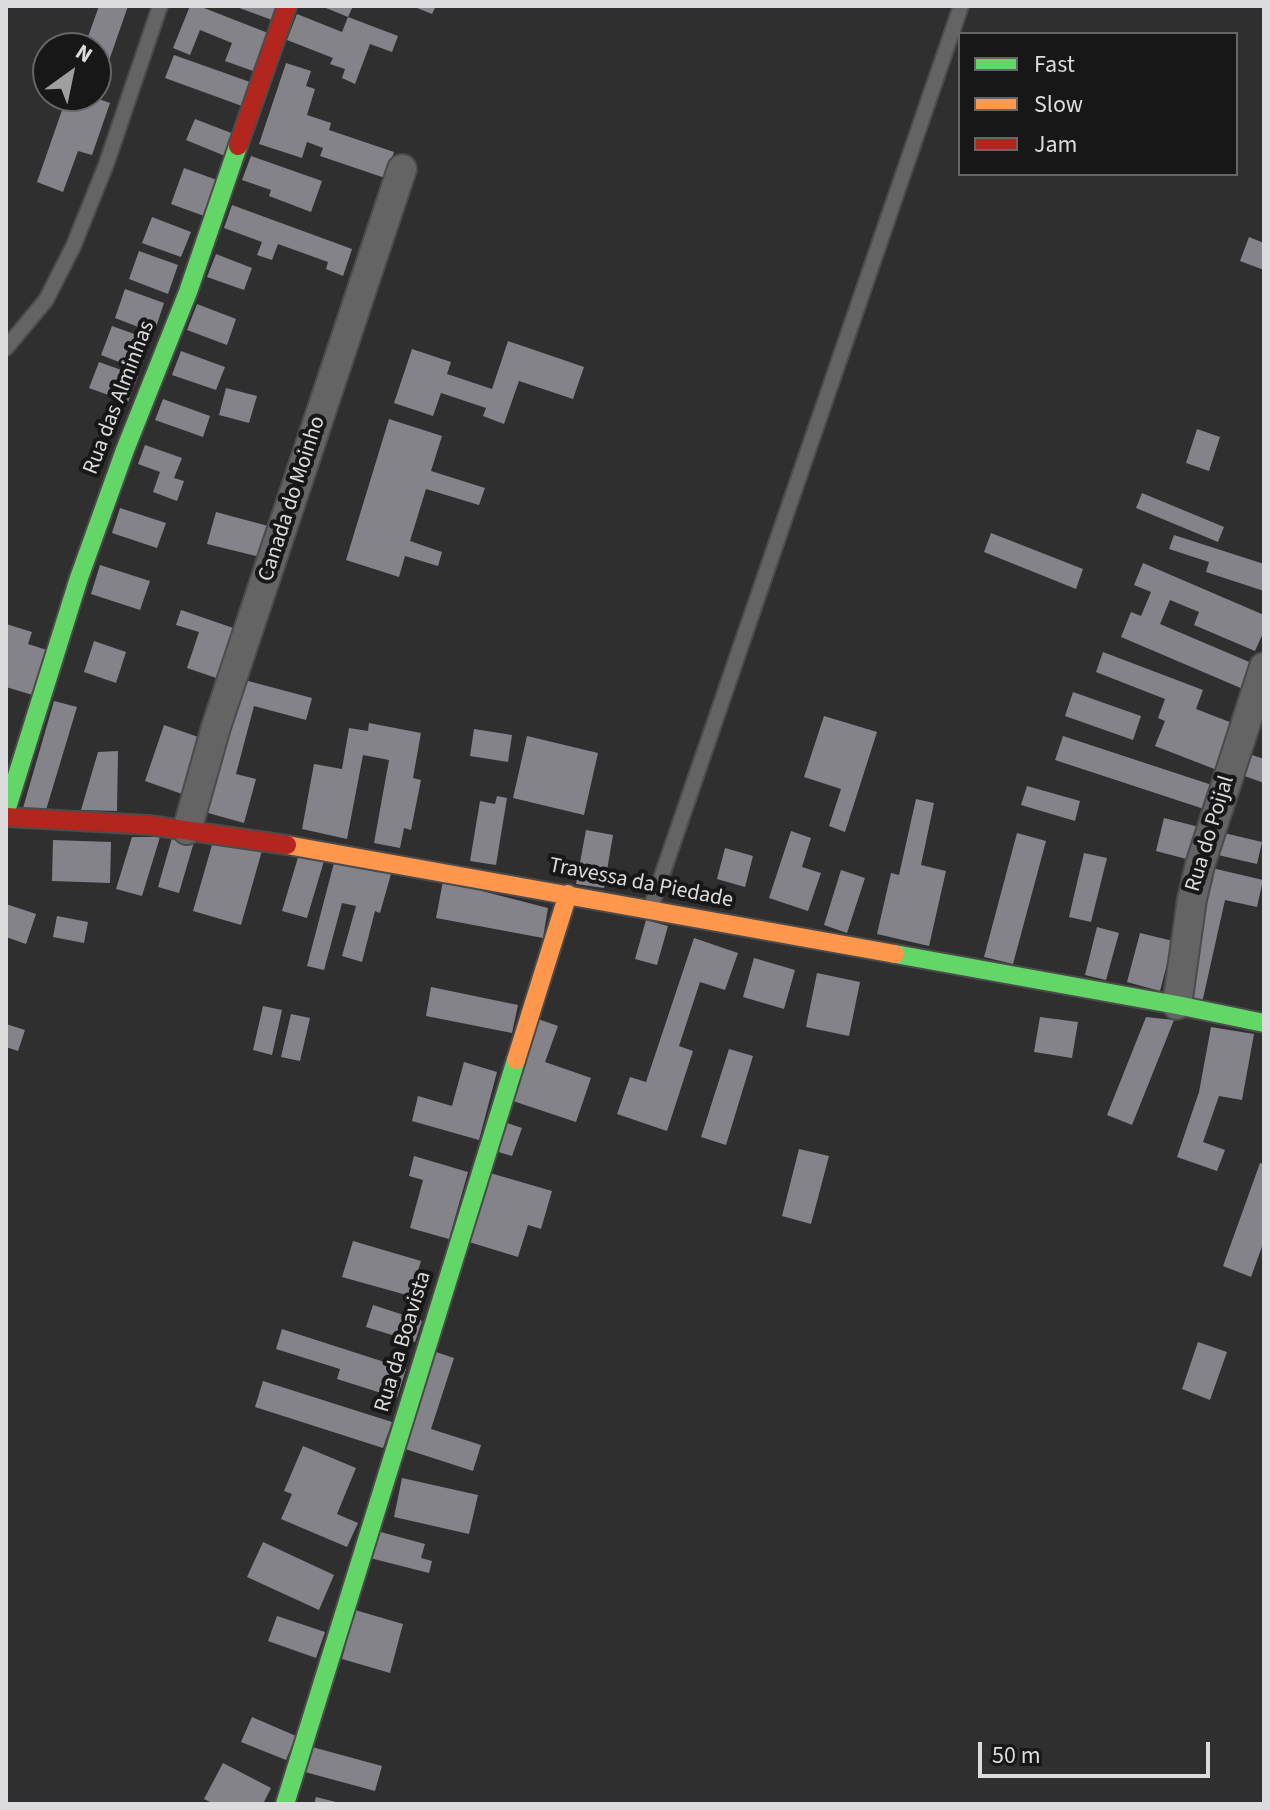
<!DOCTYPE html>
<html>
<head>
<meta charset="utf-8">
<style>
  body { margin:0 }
  #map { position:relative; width:1270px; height:1810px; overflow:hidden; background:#2f2f30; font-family:"Source Sans 3",sans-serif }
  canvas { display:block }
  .frame { position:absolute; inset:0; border:8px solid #dcdbdd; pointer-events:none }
  .legend { position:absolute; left:958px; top:32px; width:280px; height:144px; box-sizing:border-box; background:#171718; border:2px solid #666567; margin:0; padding:10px 14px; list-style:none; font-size:24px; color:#dcdbdd }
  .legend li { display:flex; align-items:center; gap:16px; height:40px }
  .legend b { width:40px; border:2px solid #666567 }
  .north { position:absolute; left:32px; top:32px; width:80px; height:80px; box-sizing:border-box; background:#171718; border:2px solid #666567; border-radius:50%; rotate:33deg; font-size:22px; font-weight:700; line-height:32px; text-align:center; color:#dcdbdd }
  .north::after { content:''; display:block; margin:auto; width:28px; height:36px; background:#9f9fa0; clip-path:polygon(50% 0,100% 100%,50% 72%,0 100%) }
  .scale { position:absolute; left:978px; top:1742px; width:232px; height:36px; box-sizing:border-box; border:4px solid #dcdbdd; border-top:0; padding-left:10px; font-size:24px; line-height:28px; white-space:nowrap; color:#dcdbdd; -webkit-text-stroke:6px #171718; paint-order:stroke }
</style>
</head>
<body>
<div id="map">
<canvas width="1270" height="1810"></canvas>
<div class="frame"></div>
<ul class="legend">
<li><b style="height:10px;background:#63d668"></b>Fast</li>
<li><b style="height:10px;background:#ff974d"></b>Slow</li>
<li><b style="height:10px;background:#b3261e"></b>Jam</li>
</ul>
<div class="north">N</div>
<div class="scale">50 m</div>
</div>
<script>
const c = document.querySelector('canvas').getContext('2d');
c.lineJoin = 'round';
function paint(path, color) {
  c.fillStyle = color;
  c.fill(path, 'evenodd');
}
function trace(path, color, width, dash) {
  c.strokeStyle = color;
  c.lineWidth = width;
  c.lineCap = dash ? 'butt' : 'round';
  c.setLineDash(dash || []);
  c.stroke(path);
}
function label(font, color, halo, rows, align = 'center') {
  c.font = font + ' "Source Sans 3",sans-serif';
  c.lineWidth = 8;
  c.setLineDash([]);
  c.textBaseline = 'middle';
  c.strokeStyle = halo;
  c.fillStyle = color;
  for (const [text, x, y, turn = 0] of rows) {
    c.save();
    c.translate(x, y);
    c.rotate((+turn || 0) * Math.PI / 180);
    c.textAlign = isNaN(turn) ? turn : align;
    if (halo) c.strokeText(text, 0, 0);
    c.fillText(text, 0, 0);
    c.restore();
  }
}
paint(new Path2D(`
  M99 6H128L96 98 110 103 92 155 78 151 63 192 37 182 67 96H96V48H84Z
  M190 6H199L268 33 253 71 225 61 232 43 200 30 190 55 173 48Z
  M234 6H277L272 20Z
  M321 6H353L348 17 398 36 392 52 370 44 355 84 342 78 345 69 330 64 333 58 287 40 297 14 342 32 348 17Z
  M412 6H436L432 14Z
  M174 55 250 82 242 106 165 78Z
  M286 63 311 71 306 86 315 89 307 115 331 123 329 130 394 152 385 178 320 156 323 148 307 142 302 158 259 144Z
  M195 119 234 134 225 156 186 140Z
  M251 156 322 181 311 212 269 196 271 190 242 180Z
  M184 168 217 180 204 216 171 204Z
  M232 205 352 249 343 276 326 269 328 262 278 244 272 260 257 255 262 242 224 228Z
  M152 217 191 232 181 257 142 243Z
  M1249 237 1264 243V270L1240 261Z
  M139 251 178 265 168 294 129 279Z
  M216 254 252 268 244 290 207 277Z
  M125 289 164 303 154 333 115 318Z
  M197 304 236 319 227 345 187 330Z
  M112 326 151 340 140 370 101 355Z
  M508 341 584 367 573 399 519 381 504 424 483 416 486 408 441 393 433 416 394 403 412 349 451 362 447 374 492 389Z
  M181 351 225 367 216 390 172 375Z
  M99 362 138 376 128 402 89 388Z
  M226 388 257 396 249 423 219 415Z
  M163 399 210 416 203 437 155 420Z
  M389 419 442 436 431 471 485 488 479 505 426 489 410 541 442 552 438 566 405 556 399 577 346 560Z
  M1197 429 1220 437 1209 471 1186 463Z
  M145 445 182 458 174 478 184 481 177 501 153 492 160 472 138 464Z
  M1142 493 1224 527 1218 542 1136 508Z
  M120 508 166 523 157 548 112 533Z
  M216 512 268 526 260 557 207 544Z
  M991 533 1083 569 1076 589 984 552Z
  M1174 535 1264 564V591L1206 572 1209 562 1169 549Z
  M1143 563 1264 615V631L1255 651 1194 625 1199 612 1170 600 1160 624 1254 664 1243 689 1121 637 1131 612 1141 616 1151 592 1134 585Z
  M100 565 150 581 140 610 91 594Z
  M181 610 239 630 222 680 187 668 199 632 176 625Z
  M6 624 32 632 28 644 50 651 36 696 6 687Z
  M94 641 126 652 116 683 84 672Z
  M1103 652 1203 690 1196 709 1235 724 1217 770 1155 746 1165 721 1158 718 1165 699 1096 672Z
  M237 678 312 698 306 720 254 706 236 774 256 779 244 823 201 811Z
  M1073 692 1141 716 1133 740 1065 716Z
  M54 701 77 707 46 810 23 808Z
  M824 716 877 732 845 832 829 826 841 789 804 777Z
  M369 723 421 733 413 778 421 780 411 830 404 828 400 848 374 843 389 760 363 755 347 839 302 829 314 764 342 769 349 728 368 731Z
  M164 725 201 738 182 794 145 781Z
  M474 729 512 735 508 762 470 756Z
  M527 736 598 753 584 815 513 798Z
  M1063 736 1215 786 1207 810 1055 760Z
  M118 751 117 811 81 810 98 752Z
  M1246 753 1264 759V783L1239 774Z
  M1027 786 1080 801 1075 821 1021 805Z
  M497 796 507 798 496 865 470 861 480 801 495 804Z
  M916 799 934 803 921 865 946 871 929 946 877 934 891 873 899 875Z
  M1164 818 1203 828 1194 861 1156 851Z
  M586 830 613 835 604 888 576 884Z
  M791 831 811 838 802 867 821 873 808 911 769 898Z
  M1017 833 1046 841 1013 964 984 957Z
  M1224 833 1262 842 1257 864 1218 855Z
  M196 835 179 893 158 887 172 838Z
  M132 837H160L142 896 116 889Z
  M214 838 263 847 241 925 193 911Z
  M53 840 111 842 110 883 52 881Z
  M725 848 753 856 745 887 717 879Z
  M1084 853 1107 858 1091 922 1069 917Z
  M299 854 324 861 307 918 282 911Z
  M335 859 391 874 380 913 375 911 362 962 342 956 356 906 342 903 324 970 307 966Z
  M1212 868 1263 880 1257 907 1225 900 1202 1003 1183 999Z
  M841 870 865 878 847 933 824 925Z
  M443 881 548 908 543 938 436 918Z
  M6 904 36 914 26 944 6 937Z
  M57 916 88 922 84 943 53 937Z
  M646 920 668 926 657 965 635 959Z
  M1097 927 1119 933 1106 980 1085 975Z
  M1140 933 1173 941 1160 991 1127 982Z
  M694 938 738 953 725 990 700 982 679 1046 693 1051 667 1131 617 1114 630 1077 646 1082Z
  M754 958 795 970 784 1009 743 997Z
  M817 973 860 982 849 1036 806 1027Z
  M431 987 518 1005 512 1033 426 1016Z
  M263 1006 282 1010 272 1055 253 1050Z
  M291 1014 310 1018 300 1061 281 1057Z
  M1040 1017 1078 1022 1072 1058 1034 1052Z
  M1146 1017 1174 1020 1132 1125 1107 1115Z
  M538 1019 558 1026 545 1062 591 1078 576 1122 510 1100Z
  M6 1024 25 1030 18 1051 6 1047Z
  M1211 1027 1254 1034 1242 1100 1219 1096 1203 1142 1225 1150 1217 1171 1177 1157 1199 1092Z
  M729 1049 753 1056 726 1145 701 1137Z
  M464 1062 497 1072 479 1140 412 1121 418 1096 452 1106Z
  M504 1122 522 1128 512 1156 495 1151Z
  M799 1149 829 1156 811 1224 782 1216Z
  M414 1156 468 1172 449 1239 410 1228 423 1180 409 1176Z
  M1260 1163 1264 1164V1241L1251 1277 1223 1266Z
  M490 1173 552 1191 541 1229 528 1225 518 1257 469 1242Z
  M353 1241 421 1261 410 1296 342 1277Z
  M373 1305 422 1321 415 1342 366 1327Z
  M282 1329 406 1369 397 1398 337 1379 340 1369 276 1349Z
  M1198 1342 1227 1352 1210 1400 1182 1389Z
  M433 1351 454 1358 431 1429 481 1445 473 1471 402 1448Z
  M263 1381 392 1422 383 1448 255 1407Z
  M303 1446 356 1468 337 1514 358 1523 347 1547 281 1519 292 1494 284 1491Z
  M402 1478 478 1495 469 1534 394 1517Z
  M377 1531 425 1544 421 1558 432 1561 429 1573 370 1558Z
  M263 1542 334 1575 319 1610 247 1577Z
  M355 1610 403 1624 390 1673 342 1659Z
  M277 1616 325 1632 316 1658 268 1641Z
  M252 1717 296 1736 286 1760 241 1742Z
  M312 1747 382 1766 375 1791 305 1772Z
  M223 1763 271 1788 263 1804H214L204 1799Z
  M316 1797 340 1803 339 1804H314Z`), '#85838a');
const lane = new Path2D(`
  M6 348 46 300 73 247 106 165 160 6
  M650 910 961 6`);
const street = new Path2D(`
  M187 830 216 727 402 169
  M1177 1005 1192 899 1200 865 1264 667`);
const fast = new Path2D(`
  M6 811 79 578 125 450 188 292 238 146
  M895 954 1177 1005 1264 1023
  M285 1804 516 1060`);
const slow = new Path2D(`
  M287 845 895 954
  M516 1060 568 894`);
const jam = new Path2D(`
  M238 146 287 6
  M6 817 149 825 287 845`);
trace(lane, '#4b4b4c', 18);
trace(street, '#4b4b4c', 32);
trace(fast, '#4b4b4c', 22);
trace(slow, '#4b4b4c', 22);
trace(jam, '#4b4b4c', 22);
trace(lane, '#646465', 14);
trace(street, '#646465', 28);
trace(fast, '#63d668', 18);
trace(slow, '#ff974d', 18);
trace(jam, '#b3261e', 18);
label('22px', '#dcdbdd', '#171718', [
  ["Rua das Alminhas",120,398,-69],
  ["Canada do Moinho",293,499,-72],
  ["Rua do Poijal",1211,834,-73],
  ["Travessa da Piedade",641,884,11],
  ["Rua da Boavista",404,1342,-73]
]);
</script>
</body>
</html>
